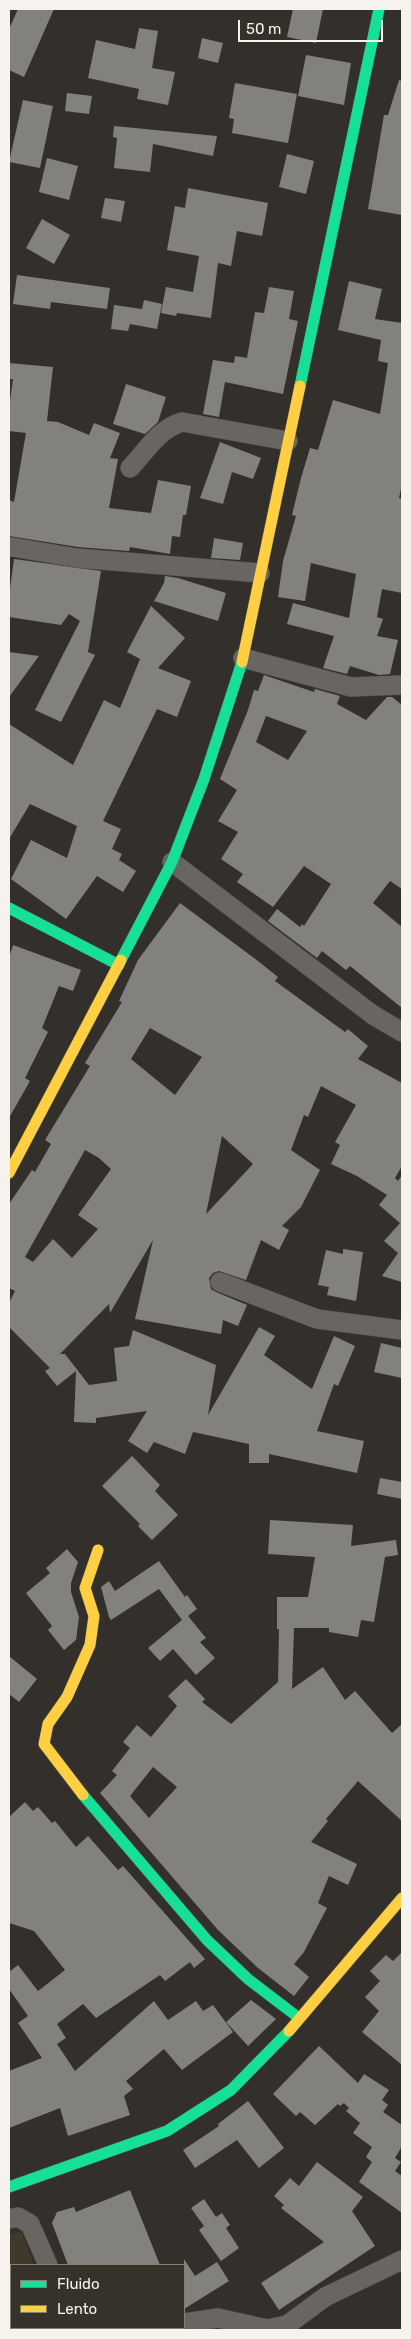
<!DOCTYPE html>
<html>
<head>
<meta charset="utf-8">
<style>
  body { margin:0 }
  #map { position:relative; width:411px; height:2339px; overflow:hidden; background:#33302c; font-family:Rubik,sans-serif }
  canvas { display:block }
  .frame { position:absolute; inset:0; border:10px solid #f6f2ed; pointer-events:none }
  .legend { position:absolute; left:10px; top:2264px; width:175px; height:65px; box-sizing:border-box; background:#363129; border:1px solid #837e77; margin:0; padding:6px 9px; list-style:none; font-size:15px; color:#f6f2ed }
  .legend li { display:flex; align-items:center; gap:10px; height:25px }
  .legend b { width:25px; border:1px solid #837e77 }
  .scale { position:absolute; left:238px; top:20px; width:145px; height:22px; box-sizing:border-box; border:2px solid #f6f2ed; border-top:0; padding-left:6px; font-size:15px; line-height:18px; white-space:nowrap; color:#f6f2ed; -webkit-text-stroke:4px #363129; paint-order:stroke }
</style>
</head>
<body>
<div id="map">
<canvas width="411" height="2339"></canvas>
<div class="frame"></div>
<ul class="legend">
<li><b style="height:6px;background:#16e098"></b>Fluido</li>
<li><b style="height:6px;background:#ffcf43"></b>Lento</li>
</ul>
<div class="scale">50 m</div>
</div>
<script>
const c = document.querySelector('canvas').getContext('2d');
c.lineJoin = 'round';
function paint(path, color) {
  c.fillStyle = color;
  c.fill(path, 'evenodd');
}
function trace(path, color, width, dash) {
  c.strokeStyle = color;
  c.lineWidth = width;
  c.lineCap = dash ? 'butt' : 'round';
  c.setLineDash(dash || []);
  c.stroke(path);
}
paint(new Path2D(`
  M21 2231 34 2265H11V2328H56L57 2330H9V2235Z`), '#3f382b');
paint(new Path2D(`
  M18 9H54L24 77 9 70V29Z
  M293 9H323L316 43 287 37Z
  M139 28 158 31 152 68 175 72 168 105 137 99 139 89 88 78 96 40 135 49Z
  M202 38 223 43 218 63 198 58Z
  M306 55 351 63 344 105 298 96Z
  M399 80 402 81V215L368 209 384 115H388Z
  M235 83 297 94 288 143 232 133 234 119 229 118Z
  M67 93 92 96 89 114 65 111Z
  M23 100 53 106 40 168 9 162Z
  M114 126 217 136 213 156 153 144 150 172 114 168 117 138 113 137Z
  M287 154 314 161 306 194 279 187Z
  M47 158 78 166 69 200 39 192Z
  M188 188 268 203 262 236 237 231 231 266 218 263 211 318 177 313 176 316 161 313 166 287 193 292 199 256 167 250 175 206 185 208Z
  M105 198 125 201 121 222 101 218Z
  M42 219 70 235 54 264 26 248Z
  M17 275 110 288 107 309 51 302 50 309 13 304Z
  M349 281 382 289 375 319 402 323V484L399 498 402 499V593L382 589 377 617 383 619 377 636 398 640 390 674 379 675 350 666 347 674 323 668 334 636 287 624 293 603 349 618 356 574 311 563 305 601 278 597 283 561 296 516 292 515 301 478 310 448 318 450 333 400 380 414 388 363 378 361 381 340 338 330Z
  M269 287 294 291 289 319 298 321 283 394 225 382 219 417 203 414 213 360 234 363 235 356 247 358 255 312 264 313Z
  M144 300 162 304 157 329 130 324 128 331 111 329 114 305 142 309Z
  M9 363 53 367 47 421 58 422 89 435 94 423 120 433 110 458 118 459 109 508 151 513 158 480 191 486 186 515H183L180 537 172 536 170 554 130 547 129 551 78 547 9 536V500L14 502 26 433 9 431V408L13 379H9Z
  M126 384 166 397 158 422 145 434 113 424Z
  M220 442 261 458 253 479 232 472 223 504 200 498Z
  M214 538 243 543 240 560 211 558Z
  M14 559 101 571 88 652 95 655 61 722 35 710 80 621 69 614 61 625 9 617V596Z
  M165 576 178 578 226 593 218 621 154 601 164 583Z
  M151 606 185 638 158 668 191 681 177 717 157 709 103 821 121 829 112 849 122 854 119 860 136 871 123 892 97 876 66 919 11 879 31 840 67 858 77 826 30 804 9 839V724L73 765 104 700 120 708 140 659 127 652Z
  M9 652 39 656 9 697Z
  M264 675 314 692 315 689 340 696 337 704 366 720 387 697H392L402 705V889L390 881 373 903 402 927V1008L350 966 346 970 322 951 317 958 268 921 277 909 300 927 302 924 304 926 331 884 304 866 273 907 237 882 243 874 221 859 238 832 218 821 237 790 220 779 248 710 254 690 258 691ZM266 716 307 731 288 760 256 742Z
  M180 903 258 961 278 977 275 981 345 1032 348 1029 368 1046 358 1059 402 1083V1166L395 1178 398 1181 402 1175V1282L382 1276 398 1253 384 1241 400 1223 379 1205 387 1195 357 1176 331 1164 340 1145 335 1142 356 1105 321 1086 308 1117 304 1115 291 1150 320 1170 301 1207 282 1226 289 1230 279 1250 261 1240 246 1280 219 1271 213 1273 209 1278 211 1289 216 1292 247 1305 238 1326 223 1320 221 1334 135 1319 153 1240 110 1313 109 1304 60 1354H65L89 1385 117 1381 114 1348 129 1346 133 1330 216 1365 208 1415 259 1327 275 1336 264 1355 312 1389 334 1336 355 1346 338 1386 334 1384 317 1431 364 1441 357 1473 269 1454V1463H249V1444L193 1432 185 1454 154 1442 147 1453 128 1441 147 1411 96 1418V1423L74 1422 76 1371 57 1386 45 1371 50 1368 9 1327V1303L15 1291 9 1288V1204L32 1170 35 1172 51 1144 45 1140 90 1066 85 1063 122 1002 119 1001 138 960ZM150 1028 202 1057 175 1095 131 1059ZM222 1136 253 1164 206 1214ZM85 1150 99 1158 111 1169 78 1215 98 1229 72 1258 53 1239 33 1262 25 1257Z
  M13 945 81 970 73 991 59 986 42 1028 48 1032 25 1078 30 1081 9 1118V958Z
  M343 1249 363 1252 356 1301 327 1295 329 1287 318 1285 326 1250 343 1254Z
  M381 1343 402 1348V1378L374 1372Z
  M132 1456 160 1485 155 1491 178 1515 152 1540 138 1526 140 1524 102 1486Z
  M380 1478 402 1482V1499L377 1494Z
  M270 1520 353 1525 351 1546 396 1540 398 1555 385 1557 374 1622 361 1620 358 1637 329 1632V1628H294L292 1689 323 1667 345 1700 355 1691 392 1733 402 1724V1821L358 1781 326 1819 328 1821 311 1842 357 1864 348 1885 329 1876 318 1903 327 1908 304 1952 294 1964 309 1977 294 1996 258 1968 218 1930 100 1793 117 1775 112 1771 130 1748 123 1742 137 1725 151 1737 177 1706 168 1696 186 1679 205 1699 202 1702 231 1724 278 1682 279 1629H277V1597H308L315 1557 268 1554ZM153 1767 177 1787 149 1818 130 1796Z
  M67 1549 78 1562 71 1583V1592L79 1617 76 1640 64 1650 48 1630 52 1626 26 1593 50 1573 46 1568Z
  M159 1561 185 1597 187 1595 197 1609 188 1616 206 1638 200 1642 215 1658 196 1675 173 1649 160 1661 148 1648 182 1620 159 1589 111 1620 109 1617 101 1587 109 1581 115 1591Z
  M9 1656 37 1679 19 1702 9 1694Z
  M25 1802 33 1811 38 1807 52 1823 55 1821 76 1847 88 1836 118 1870 123 1866 205 1959 194 1968 190 1962 165 1981 160 1975 96 2018 83 2004 57 2024 66 2038 57 2044 75 2071 154 2001 168 2020 196 2001 203 2011 213 2005 233 2032 182 2070 164 2049 126 2081 133 2089 124 2096 130 2115 68 2136 60 2108 9 2128V2071L42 2058 18 2023 28 2016 9 1989V1972L18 1965 38 1991 65 1970 34 1931 9 1923V1817Z
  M402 1952V2065L362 2032 379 2011 365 1997 380 1981 370 1971 386 1955 393 1961Z
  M251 2000 276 2019 248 2046 226 2022Z
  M319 2046 358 2083 364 2074 389 2090 382 2100 388 2105 383 2112 402 2125V2146L395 2158 401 2162 395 2171 402 2176V2213L359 2182 372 2162 366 2157 372 2147 353 2133 360 2123 346 2111 349 2108 344 2103 340 2106 338 2104 315 2125 300 2112 296 2116 273 2094Z
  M248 2101 284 2148 259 2168 237 2140 195 2168 183 2150 219 2126 218 2124Z
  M317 2162 363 2197 352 2211 375 2246 279 2310 261 2283 324 2242 281 2208 284 2205 274 2196 290 2178 299 2186Z
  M130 2190 160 2265H68L52 2223 57 2212 74 2207 76 2212Z
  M204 2199 216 2217 222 2213 230 2225 226 2228 239 2248 221 2261 199 2230 204 2226 191 2208Z
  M184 2259 195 2276 217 2262 229 2281 184 2309Z`), '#83817d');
const street = new Path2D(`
  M130 468C145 452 160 428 182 422L288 441
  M12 547 77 558 260 573
  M243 658 351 687 402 685
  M172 862 373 1015 402 1032
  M220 1282 317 1319 402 1330
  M9 2219 18 2217 30 2224 48 2265
  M184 2323 218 2318 267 2329 287 2325 325 2297 402 2260
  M73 2328 74 2330
  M150 2330 156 2328`);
const fast = new Path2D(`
  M300 386 379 9
  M9 908 119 965
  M121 960 172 862 204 779 242 662
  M83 1795 207 1940 248 1979 299 2018
  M9 2187 167 2131 231 2090 289 2031`);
const slow = new Path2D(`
  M242 662 300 386
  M9 1173 121 960
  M83 1795 44 1744 48 1724 67 1697 90 1645 94 1616 85 1588 98 1550
  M289 2031 402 1898`);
trace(street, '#4f4c48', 20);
trace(fast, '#4f4c48', 12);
trace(slow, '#4f4c48', 12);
trace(street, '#696662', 19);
trace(fast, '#16e098', 11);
trace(slow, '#ffcf43', 11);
</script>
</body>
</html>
